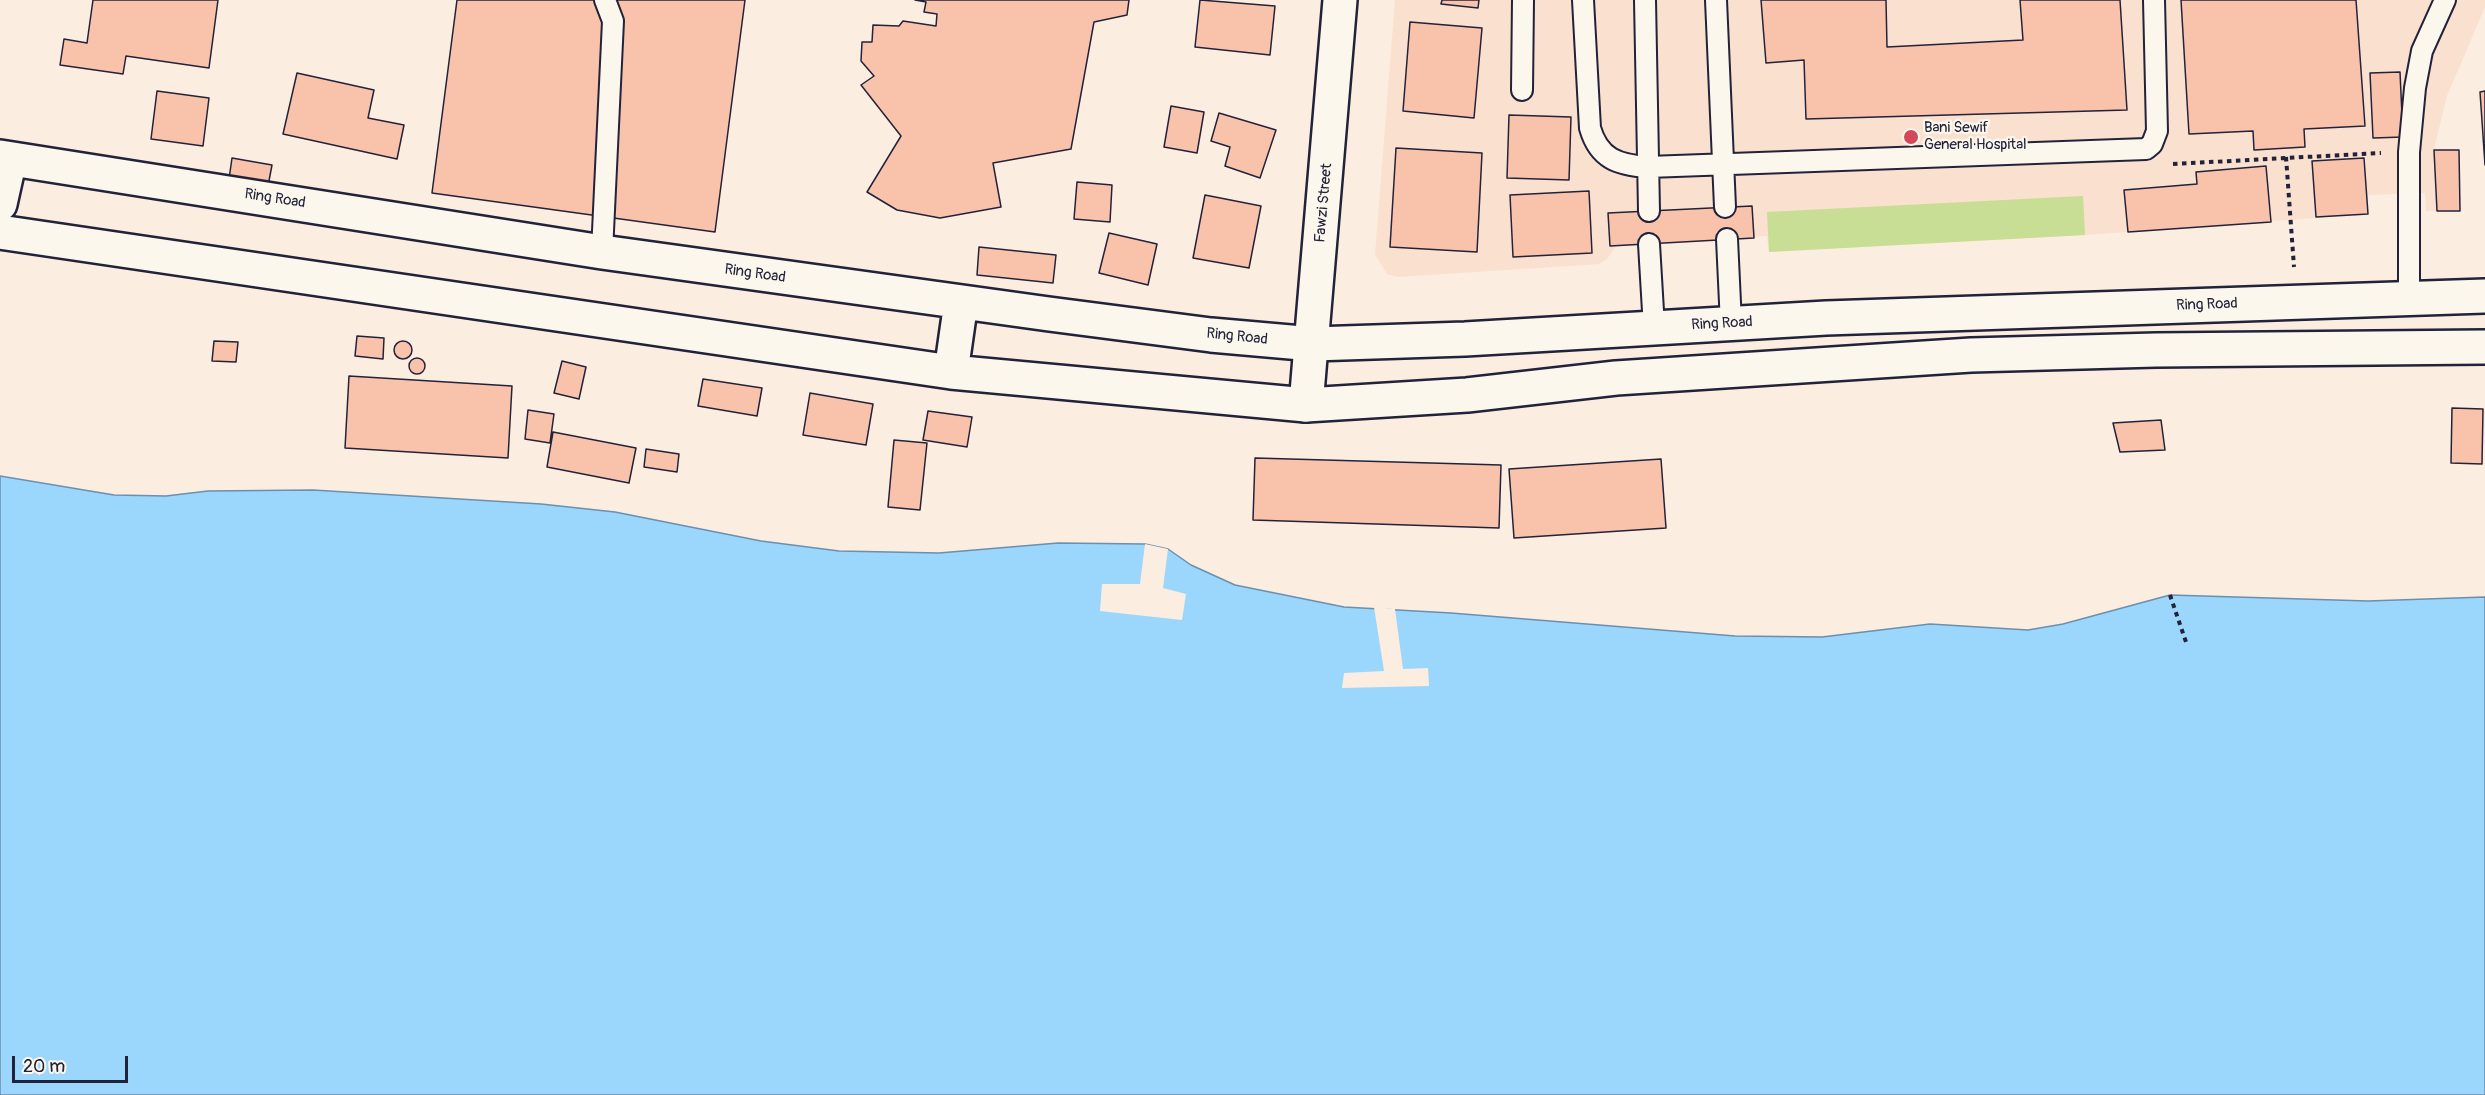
<!DOCTYPE html>
<html>
<head>
<meta charset="utf-8">
<style>
  body { margin:0 }
  #map { position:relative; width:2485px; height:1095px; overflow:hidden; background:#fbeddf; font-family:Pangolin,sans-serif }
  canvas { display:block }
  .scale { position:absolute; left:12px; top:1056px; width:116px; height:27px; box-sizing:border-box; border:3px solid #22223b; border-top:0; padding-left:8px; font-size:18px; line-height:21px; white-space:nowrap; color:#22223b; -webkit-text-stroke:4px #fbf7ec; paint-order:stroke }
</style>
</head>
<body>
<div id="map">
<canvas width="2485" height="1095"></canvas>
<div class="scale">20 m</div>
</div>
<script>
const c = document.querySelector('canvas').getContext('2d');
c.lineJoin = 'round';
function paint(path, color) {
  c.fillStyle = color;
  c.fill(path, 'evenodd');
}
function trace(path, color, width, dash) {
  c.strokeStyle = color;
  c.lineWidth = width;
  c.lineCap = dash ? 'butt' : 'round';
  c.setLineDash(dash || []);
  c.stroke(path);
}
function label(font, color, halo, rows, align = 'center') {
  c.font = font + ' Pangolin,sans-serif';
  c.lineWidth = 4.5;
  c.setLineDash([]);
  c.textBaseline = 'middle';
  c.strokeStyle = halo;
  c.fillStyle = color;
  for (const [text, x, y, turn = 0] of rows) {
    c.save();
    c.translate(x, y);
    c.rotate((+turn || 0) * Math.PI / 180);
    c.textAlign = isNaN(turn) ? turn : align;
    if (halo) c.strokeText(text, 0, 0);
    c.fillText(text, 0, 0);
    c.restore();
  }
}
paint(new Path2D(`
  M1395 0H2485V7L2447 96 2440 124 2434 150 2437 211H2426L2425 193 2367 195 2368 214 2085 235 1769 252 1767 236 1616 246 1607 259 1599 264 1398 277 1387 274 1375 255Z`), '#fae0cf');
paint(new Path2D(`
  M2083 196 2085 235 1769 252 1767 212Z`), '#c7de94');
const water = new Path2D(`
  M0 476 114 495 166 496 208 491 313 490 541 504 615 512 761 541 839 551 939 553 1058 543 1145 544 1168 549 1191 565 1235 585 1344 607 1451 613 1735 636 1822 637 1930 624 2028 630 2063 624 2170 595 2368 601 2485 597V1095H0Z`);
paint(water, '#9bd7fc');
trace(water, '#6b8faf', 1.5);
paint(new Path2D(`
  M1145 544 1168 549 1163 588 1186 594 1182 620 1100 611 1102 584H1140Z
  M1374 607 1395 609 1403 669 1428 668 1429 686 1342 688 1344 673 1384 671Z`), '#fbeddf');
const building = new Path2D(`
  M93 0H218L209 68 126 56 123 74 60 65 64 39 87 43Z
  M457 0H745L715 232 432 193Z
  M915 0H1129L1127 15 1094 22 1071 149 993 163 1001 207 940 218 897 210 867 192 901 136 861 85 874 76 861 61 862 42H872L873 25 899 26 903 21 936 26 937 14 924 12 926 2Z
  M1200 0 1275 6 1270 55 1195 47Z
  M1442 0H1479L1478 8 1441 4Z
  M1761 0H1886L1887 47 2023 40 2020 0H2120L2127 110 1806 119 1804 60 1766 63Z
  M2181 0H2356L2365 126 2304 129 2305 147 2254 150 2253 131 2189 134Z
  M1410 22 1482 28 1474 118 1403 111Z
  M2400 72 2403 137 2373 138 2370 73Z
  M297 73 374 90 368 118 404 125 397 159 283 134Z
  M157 91 209 98 203 146 151 139Z
  M2485 91V165L2480 92Z
  M1171 106 1204 112 1197 153 1164 147Z
  M1219 113 1276 130 1260 178 1225 166 1230 147 1211 141Z
  M1509 115 1571 117 1569 180 1507 178Z
  M1396 148 1482 153 1477 252 1390 247Z
  M2434 150H2459L2460 211H2437Z
  M232 158 272 165 268 186 229 179Z
  M2364 158 2368 214 2316 217 2312 161Z
  M2266 166 2271 222 2128 232 2124 190 2197 184 2196 172Z
  M1077 182 1112 185 1110 222 1074 219Z
  M1589 191 1592 253 1513 257 1510 195Z
  M1205 195 1261 206 1249 268 1193 258Z
  M1752 206 1754 238 1610 246 1608 213Z
  M1109 233 1157 244 1148 285 1099 273Z
  M979 247 1056 255 1053 283 977 275Z
  M357 336 384 338 383 359 355 356Z
  M214 341 238 342 236 362 212 361Z
  M394 350a9 9 0 1 1 18 0a9 9 0 1 1-18 0Z
  M409 366a8 8 0 1 1 16 0a8 8 0 1 1-16 0Z
  M562 361 586 367 579 399 554 393Z
  M349 376 512 386 508 458 345 448Z
  M703 379 762 388 757 416 698 406Z
  M810 393 873 404 866 445 803 435Z
  M2452 408 2483 409 2482 464 2451 463Z
  M528 410 554 414 550 443 525 439Z
  M928 411 972 417 967 447 923 440Z
  M2161 420 2165 450 2120 452 2113 423Z
  M553 432 636 448 629 483 547 467Z
  M894 440 927 443 920 510 888 507Z
  M646 449 679 454 677 472 644 467Z
  M1255 458 1501 465 1499 528 1253 520Z
  M1661 459 1666 528 1514 538 1509 469Z`);
paint(building, '#f9c3ab');
trace(building, '#22223b', 1.5);
const lane = new Path2D(`
  M1583 0 1590 128C1599 159 1618 165 1648 167L2146 149 2152 144 2157 131 2154 0
  M1645 0 1649 211
  M1716 0 1725 207
  M1522 90 1523 0
  M1727 239 1731 324
  M1649 244 1654 328
  M602 252 613 21 605 0
  M2409 298V152L2415 88 2422 51 2445 0`);
const secondary = new Path2D(`
  M1306 405 1340 0`);
const highway = new Path2D(`
  M0 157 602 252 1049 314 1211 335 1313 344 1465 339 1826 318 2485 296
  M0 204 10 159
  M0 232 951 372 1306 405 1467 395 1616 378 1971 355 2156 350 2485 347
  M951 372 961 302`);
trace(lane, '#22223b', 24);
trace(secondary, '#22223b', 38);
trace(highway, '#22223b', 38);
trace(new Path2D(`
  M2286 157 2294 267
  M2173 164 2381 153
  M2170 595 2186 642`), '#22223b', 4, [4.5, 4.5]);
trace(lane, '#fbf7ec', 20);
trace(secondary, '#fbf7ec', 33);
trace(highway, '#fbf7ec', 33);
for (const [x, y, r, color] of [
  [1911,137,8,"#d1495b"]
]) {
  const dot = new Path2D();
  dot.arc(x, y, r, 0, 2 * Math.PI);
  c.fillStyle = color;
  c.fill(dot);
  trace(dot, '#fbf7ec', 2);
}
label('15px', '#22223b', '#fbf7ec', [
  ["Bani Sewif",1924,128],
  ["General Hospital",1924,145]
], 'left');
label('15px', '#22223b', '#fbf7ec', [
  ["Ring Road",275,199,9],
  ["Fawzi Street",1324,203,-85],
  ["Ring Road",755,274,8],
  ["Ring Road",2207,305,-2],
  ["Ring Road",1722,324,-3],
  ["Ring Road",1237,337,6]
]);
</script>
</body>
</html>
